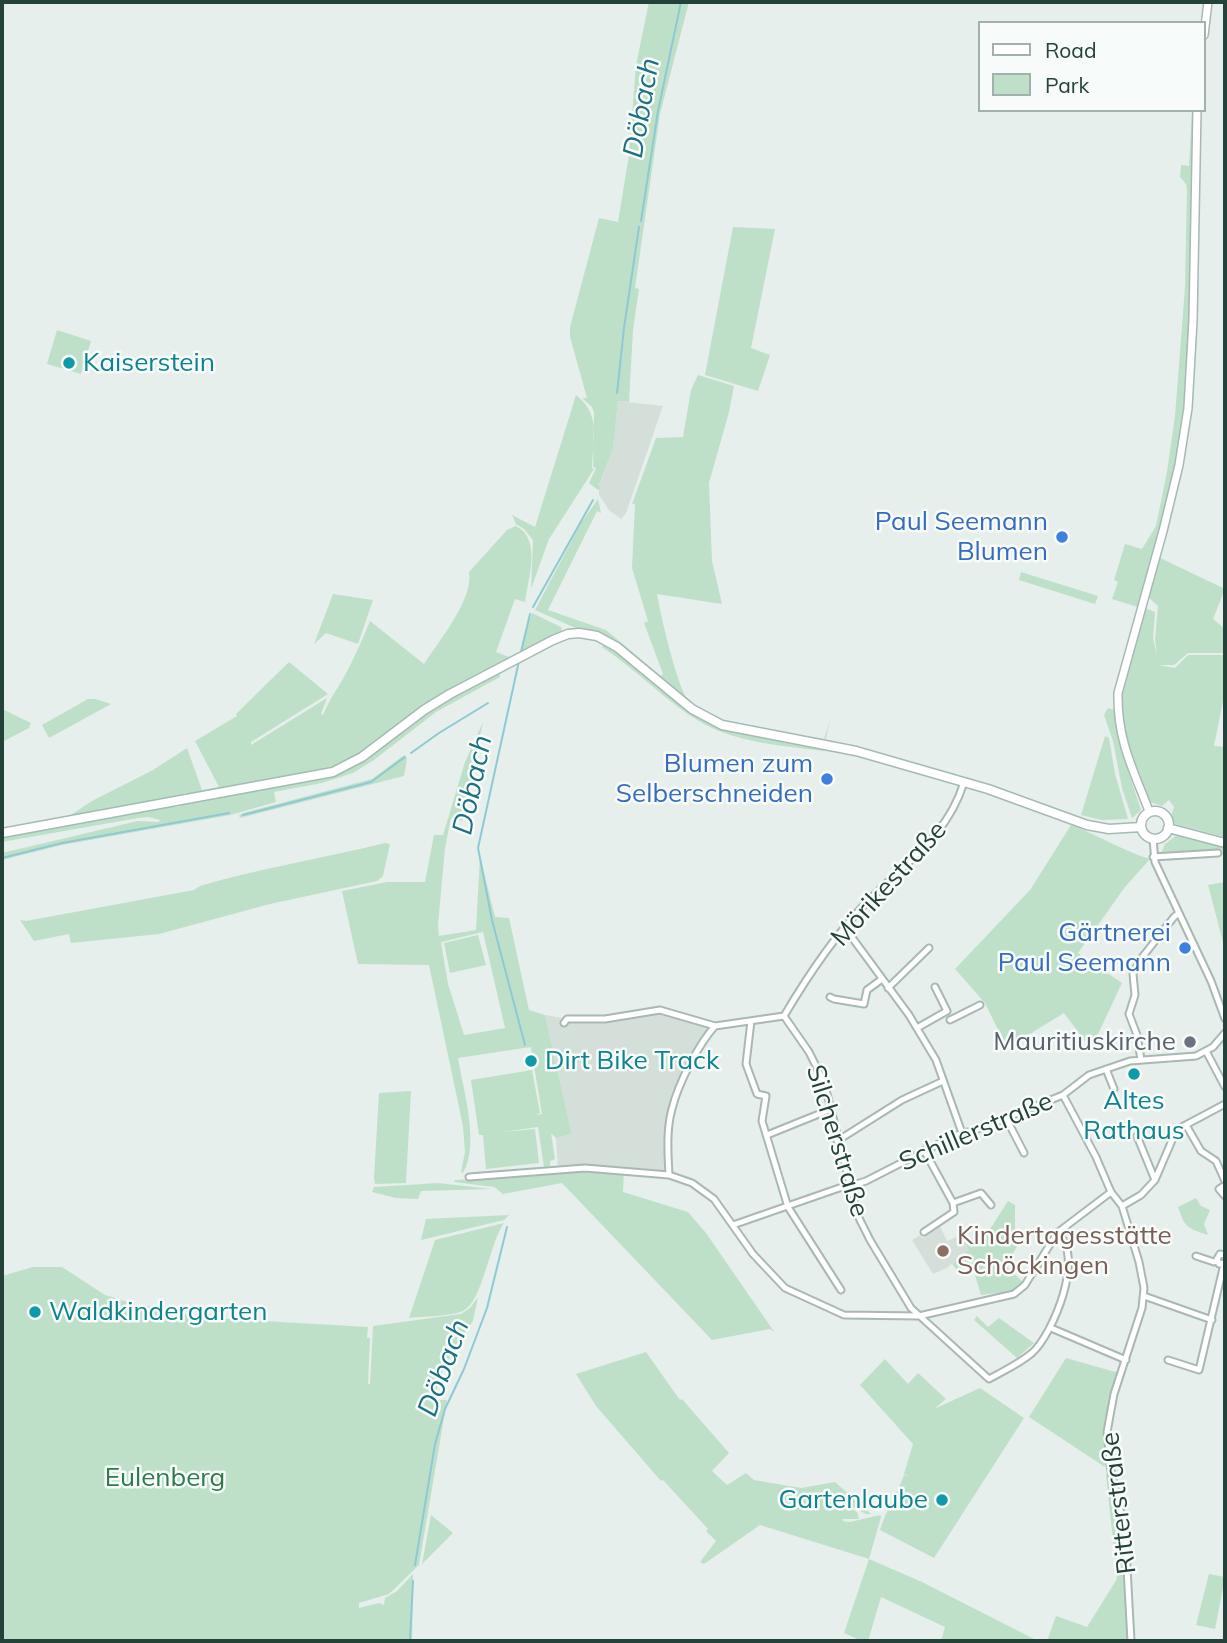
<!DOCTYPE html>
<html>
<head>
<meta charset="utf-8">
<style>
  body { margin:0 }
  #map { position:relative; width:1227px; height:1643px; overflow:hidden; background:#e6efeb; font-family:Mulish,sans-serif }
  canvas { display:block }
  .frame { position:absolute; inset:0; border:4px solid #24423a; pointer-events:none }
  .legend { position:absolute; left:978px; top:21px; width:228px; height:91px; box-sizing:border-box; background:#f7fbf9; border:2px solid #a3b1ad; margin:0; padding:9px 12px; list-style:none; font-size:21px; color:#24423a }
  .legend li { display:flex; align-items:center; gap:14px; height:35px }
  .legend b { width:35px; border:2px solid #a3b1ad }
</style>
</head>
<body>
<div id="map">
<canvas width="1227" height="1643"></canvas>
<div class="frame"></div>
<ul class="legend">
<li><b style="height:9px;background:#fff"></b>Road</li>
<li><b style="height:19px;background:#bfe0c8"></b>Park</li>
</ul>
</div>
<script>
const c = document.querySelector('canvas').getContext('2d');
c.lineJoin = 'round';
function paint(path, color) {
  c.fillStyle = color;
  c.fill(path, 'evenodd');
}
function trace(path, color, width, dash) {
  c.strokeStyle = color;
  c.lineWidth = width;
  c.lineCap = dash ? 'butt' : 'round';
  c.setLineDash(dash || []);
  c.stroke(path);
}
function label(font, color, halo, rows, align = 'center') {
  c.font = font + ' Mulish,sans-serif';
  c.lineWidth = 5;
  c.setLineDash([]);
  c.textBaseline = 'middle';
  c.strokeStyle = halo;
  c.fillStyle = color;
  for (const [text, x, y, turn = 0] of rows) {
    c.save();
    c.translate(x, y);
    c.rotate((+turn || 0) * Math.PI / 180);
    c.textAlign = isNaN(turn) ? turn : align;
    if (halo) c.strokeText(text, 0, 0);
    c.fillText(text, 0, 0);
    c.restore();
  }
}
paint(new Path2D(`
  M618 401 663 406 626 513 621 519 609 510 599 495V486L613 449Z
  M660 1010 715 1026 694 1060 672 1108 669 1175 558 1170 556 1138 572 1134 545 1015 568 1019H605Z
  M940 1226 947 1241 961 1235 970 1248 947 1268 933 1274 912 1240 920 1235 923 1238Z`), '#d4dfda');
paint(new Path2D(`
  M649 2H689L660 114 635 288 639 289 633 330 629 402 618 401 613 449 599 485 600 489 598 490 589 483 596 468 593 467 594 413 592 407 582 398H587L570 337V327L599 218 618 222 629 155 636 65Z
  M1192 110H1197L1188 408 1156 556 1225 589 1213 619 1225 629V653H1188L1174 665H1158L1175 668 1188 655H1225V691L1214 746 1225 747V837L1175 824 1171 816 1174 807 1169 800 1162 806 1150 802C1135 768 1116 731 1122 692 1126 664 1136 636 1145 608L1155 612 1153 638 1157 656 1155 640 1158 606 1145 594 1141 608 1112 599 1118 582 1114 580 1125 544 1142 549 1156 526 1167 472 1175 416 1185 287 1187 190 1186 184 1180 177 1181 165 1189 166Z
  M733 227 775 229 751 348 770 355 758 391 705 375Z
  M57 330 91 341 81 374 47 364Z
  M698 375 734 386 729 412 709 483 712 561 722 604 657 594C660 613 677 685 687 698 708 726 790 733 824 739L830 721 826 738 823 741 737 726 717 720 694 707 625 650 535 610 581 523 598 499 601 513 597 511 548 610 606 630 661 676 663 674 644 623 648 621 632 568 635 504H632L656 438 683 437 691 390Z
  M576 395C601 414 593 439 592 468L594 469 549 539 531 589 533 540 524 529 516 524 512 515 535 527Z
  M516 526C542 539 528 579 525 602L515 599 496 652 509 657 508 660 367 750 333 769 182 798 186 792 177 799 63 820 92 801 153 770 187 748 202 790 219 787 195 741 237 716 236 714 289 662 328 694 251 742V745L327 698 321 714 323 715C329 700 336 691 344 677 354 659 362 640 370 621L424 664C438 642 474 599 469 572L507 530Z
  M1021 572 1098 596 1095 604 1019 580Z
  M333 594 373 600 358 644 326 633 314 644Z
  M532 613 561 627 562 630 559 633 521 653 523 639Z
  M605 640 705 717 825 747 824 751C785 746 737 743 702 723 666 702 637 670 602 647Z
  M499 672 500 677 436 712 374 760 353 773 322 783 274 792 276 802 230 815 62 845 2 860V853L138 821 159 822 160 820 148 817 138 818 2 842V836L161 807H178L187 802 334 774 443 701Z
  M88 699H95L111 704 49 738 42 725Z
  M1108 708 1114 710 1119 743 1141 810 1132 818 1122 788 1113 741 1104 715Z
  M2 709 31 723 29 728 2 742Z
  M483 722 462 821 451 818 445 848 438 925 439 936 476 930 480 857 495 917 509 918 529 1010 545 1015 572 1134 556 1138 551 1133 555 1159 550 1161V1166L544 1167 538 1127 502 1132 535 1129 539 1163 486 1169 483 1135H479L471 1080 532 1070 540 1113 536 1115 542 1114 531 1047 458 1058C463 1089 480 1144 463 1173L461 1172 465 1152 463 1126 429 965 358 964 342 891 387 882H425L434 835H443L465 762ZM483 932 505 1028 464 1035 448 984 441 942Z
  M1105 736 1109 738 1115 774 1128 819 1102 820 1081 815Z
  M404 755 407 759 404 776 240 818 239 815 243 813 372 779Z
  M1071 825C1098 835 1123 851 1150 859L1125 887 1078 953 1122 983 1091 1049 1064 1013 1007 1048 985 1003 955 969 1030 890Z
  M1177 835 1225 846V851L1201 850 1161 853 1165 844Z
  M385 843 390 844 383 876 377 881 270 904 159 934 71 943 69 934 34 941 20 920 26 921 194 890 200 886C261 868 324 858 385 843Z
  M1225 882V950L1208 885Z
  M478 935 486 965 450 973 444 943Z
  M411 1091 406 1183 375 1184 374 1178 379 1093Z
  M585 1168 624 1170 623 1192 688 1212 706 1233 775 1333 770 1329 712 1340 562 1183 503 1194 494 1187 454 1182 455 1180 536 1176Z
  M438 1183 491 1189 421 1191 418 1199 396 1198 372 1192 374 1187Z
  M1196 1198 1201 1206 1210 1210 1204 1224 1208 1235C1187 1228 1185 1228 1178 1207Z
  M1008 1201 1015 1205V1234L1020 1241 1006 1266 1023 1282 1013 1291 981 1295 972 1265 957 1270 952 1264 969 1249 967 1244 990 1229Z
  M509 1215 504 1220 421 1240 426 1219Z
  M504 1223C489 1244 483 1301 463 1311 448 1317 425 1316 409 1318L435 1240Z
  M33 1267H62L105 1295 138 1305 172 1309 193 1317 368 1327 367 1338H370L368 1384H370L373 1326 461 1314 470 1308 478 1297 473 1321 460 1339 439 1378 435 1400H447L419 1565 389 1594 359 1603V1608L379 1603 384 1605 385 1598 397 1591 413 1574 412 1641H2V1276Z
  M977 1316 988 1327 999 1318 1034 1343 1017 1358 974 1320Z
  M646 1352 680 1400 682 1399 729 1453 712 1471 727 1485 746 1473 754 1480 801 1488 835 1482 871 1514H866L830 1494 821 1492 857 1512 859 1519H843V1521L850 1522 880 1515 881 1517 869 1559 760 1525 704 1564 700 1562 716 1541 706 1531 708 1529 663 1480 661 1481 596 1406 576 1374Z
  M1066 1358 1119 1373C1108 1404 1103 1432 1107 1465L1105 1467 1029 1417Z
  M885 1359 908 1384 918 1373 946 1399 934 1409 980 1388 1024 1418 934 1558 880 1530C886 1510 897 1495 904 1475L910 1477 904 1474 913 1444 860 1385Z
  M1114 1472 1121 1511 1129 1641H1047L1056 1616 1087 1627 1117 1579 1106 1474Z
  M431 1515 453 1533 422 1564Z
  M869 1559 922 1582 1038 1641H941L945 1627 881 1597 868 1641H862L844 1633Z
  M1209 1574 1225 1577 1215 1629 1196 1625Z`), '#bfe0c8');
trace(new Path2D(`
  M641 221 658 111 681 2
  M617 393 624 328 639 227
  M533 607 593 500
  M521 652 530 614
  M519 661 478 848 492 920 525 1045
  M411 753 439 733 488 703
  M243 815 371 782 405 757
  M2 858 62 843 229 813
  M415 1565 435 1444 445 1409 464 1369 487 1308 507 1227
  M410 1641 413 1581`), '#8ec9d4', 2);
const minor = new Path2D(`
  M1153 839 1155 862 1211 981 1225 1019
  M1153 857 1218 853
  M845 928 909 1015 936 1060 962 1133
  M888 988 929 948
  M830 997 834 999 864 1004 867 990 882 979
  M784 1016 809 1052 824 1082 858 1216 870 1240 911 1308 989 1379C1003 1371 1019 1364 1032 1353 1053 1334 1086 1255 1057 1233
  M784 1016C807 977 835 935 867 902 904 864 948 836 964 782
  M950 1020 980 1005
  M751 1021 746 1064 757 1094 766 1096 762 1121 788 1207 841 1290
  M564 1023 567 1019H605L660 1010 715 1026 784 1016
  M917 1028 947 1011 935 987
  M1206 1051 1225 1087
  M1141 1060 1137 1035 1129 1014 1135 995 1133 974 1140 960 1174 917 1179 913
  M1106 1069 1114 1089
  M1063 1095 1096 1157 1111 1192 1122 1206 1139 1262 1144 1288 1142 1308 1114 1394 1107 1432 1111 1471 1125 1531 1131 1641
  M1006 1118 1024 1153
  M1186 1125 1201 1151 1216 1161 1225 1181
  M767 1135 829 1110
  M1137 1136 1155 1180
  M837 1141 902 1100 943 1081
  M924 1150 953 1203 981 1193 991 1205
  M669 1175C668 1154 666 1130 672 1109 678 1084 698 1045 715 1026
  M469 1177 585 1168 669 1175 692 1183 714 1199 753 1254 785 1288 844 1315 919 1316 1014 1294 1025 1285 1057 1233 1111 1192
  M1225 1185 1219 1189 1225 1196
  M850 1186 866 1181 954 1136 981 1128 1063 1095 1089 1075 1130 1061 1196 1056 1213 1047 1225 1033
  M1122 1206 1141 1195 1155 1180 1173 1138 1180 1128 1225 1104
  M733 1225 845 1186
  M924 1232 954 1212 953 1203
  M1225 1255 1220 1254 1217 1259 1219 1264 1225 1263
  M1196 1256 1214 1262 1217 1261
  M1144 1296 1212 1320
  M1051 1328 1126 1360
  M1168 1360 1199 1370 1224 1264`);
const tertiary = new Path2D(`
  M1204 35 1208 2
  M1149 811C1133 769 1117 740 1118 693L1163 531 1179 465 1188 408 1193 320 1197 110`);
const secondary = new Path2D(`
  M1141 825a14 14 0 1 1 28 0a14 14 0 1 1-28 0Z
  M1168 828 1225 843
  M2 833 333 772 362 757 424 710 450 694 553 640 568 634 579 633 597 636 617 647 692 709 722 725 856 751 988 789 1087 825 1109 829 1141 827`);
trace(minor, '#a8b8b2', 9);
trace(tertiary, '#a8b8b2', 10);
trace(secondary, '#a4bbb3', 11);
trace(minor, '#fff', 5);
trace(tertiary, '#fff', 7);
trace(secondary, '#fff', 8);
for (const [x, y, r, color] of [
  [69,363,7,"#0f9aa8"],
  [1062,537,7,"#3f7fe0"],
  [827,779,7,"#3f7fe0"],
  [1185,948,7,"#3f7fe0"],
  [1190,1042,7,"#6b7280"],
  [531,1061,7,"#0f9aa8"],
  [1134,1074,7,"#0f9aa8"],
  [943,1251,7,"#8d6e63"],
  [35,1312,7,"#0f9aa8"],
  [942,1500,7,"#0f9aa8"]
]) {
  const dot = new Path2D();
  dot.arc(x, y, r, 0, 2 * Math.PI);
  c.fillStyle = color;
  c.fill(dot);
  trace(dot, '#f7fbf9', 2.5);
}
label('26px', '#0d838f', '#f7fbf9', [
  ["Kaiserstein",83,363],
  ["Dirt Bike Track",545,1061],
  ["Altes",1134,1101,"center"],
  ["Rathaus",1134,1131,"center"],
  ["Waldkindergarten",49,1312],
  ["Gartenlaube",928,1500,"right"]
], 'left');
label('26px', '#366cbe', '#f7fbf9', [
  ["Paul Seemann",1048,522],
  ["Blumen",1048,552],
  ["Blumen zum",813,764],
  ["Selberschneiden",813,794],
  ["Gärtnerei",1171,933],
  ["Paul Seemann",1171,963]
], 'right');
label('26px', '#24423a', '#f7fbf9', [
  ["Mörikestraße",889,884,-48],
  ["Schillerstraße",976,1132,-23],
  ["Silcherstraße",837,1141,73],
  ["Ritterstraße",1119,1503,-97]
]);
label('26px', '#5b616d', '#f7fbf9', [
  ["Mauritiuskirche",1176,1042]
], 'right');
label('26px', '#785e54', '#f7fbf9', [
  ["Kindertagesstätte",957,1236],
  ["Schöckingen",957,1266]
], 'left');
label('26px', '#2d7a4b', '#f7fbf9', [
  ["Eulenberg",165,1478]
]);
label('italic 28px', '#1c6f80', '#f7fbf9', [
  ["Döbach",642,108,-80],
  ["Döbach",473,785,-78],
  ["Döbach",444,1368,-70]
]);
</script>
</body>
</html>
